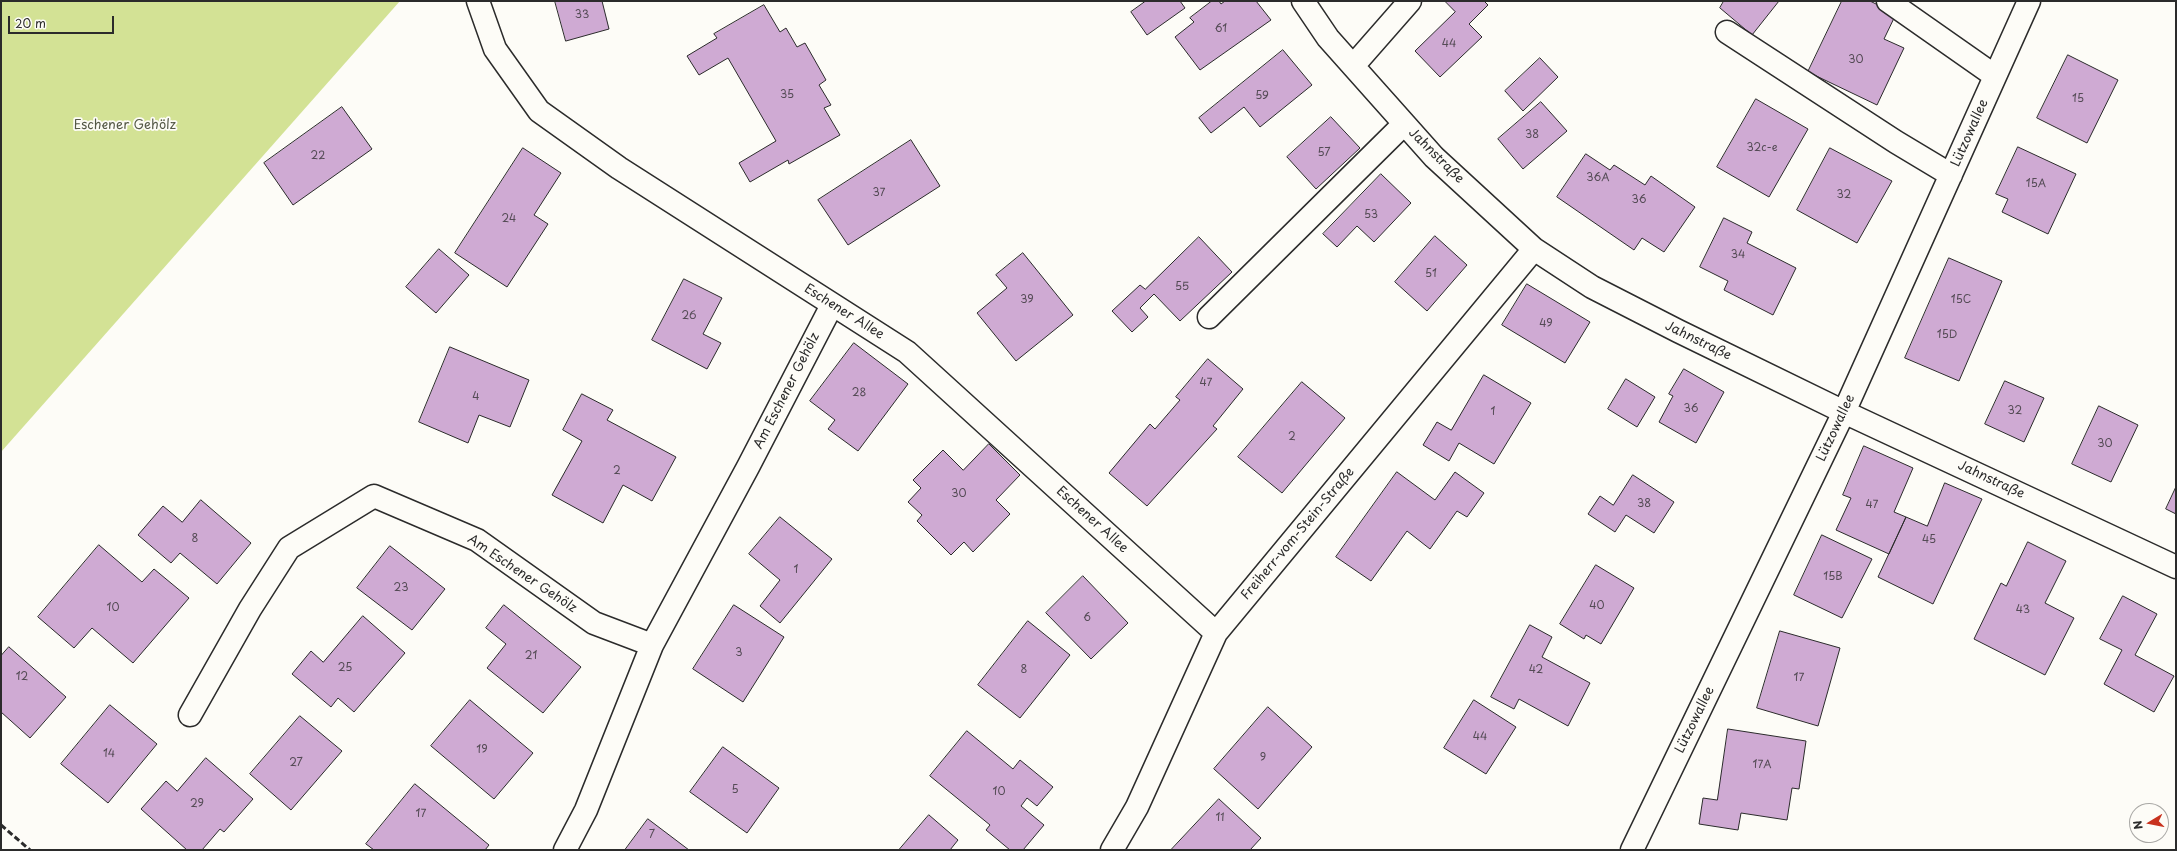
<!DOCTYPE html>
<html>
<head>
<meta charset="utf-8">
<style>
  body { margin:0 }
  #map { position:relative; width:2177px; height:851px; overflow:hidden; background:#fdfcf7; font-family:"Playpen Sans",sans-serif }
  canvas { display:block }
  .frame { position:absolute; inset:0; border:2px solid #2b2b2b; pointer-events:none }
  .north { position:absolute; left:2129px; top:803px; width:40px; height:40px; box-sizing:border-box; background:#fdfcf7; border:1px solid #a9a8a5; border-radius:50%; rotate:260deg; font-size:11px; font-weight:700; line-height:16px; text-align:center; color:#2b2b2b }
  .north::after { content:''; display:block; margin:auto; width:14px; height:18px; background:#c8321e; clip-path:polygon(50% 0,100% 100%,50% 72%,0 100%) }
  .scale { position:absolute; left:8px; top:16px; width:106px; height:18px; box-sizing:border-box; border:2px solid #2b2b2b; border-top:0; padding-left:5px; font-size:12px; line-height:14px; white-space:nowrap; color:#2b2b2b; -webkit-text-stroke:3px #fdfcf7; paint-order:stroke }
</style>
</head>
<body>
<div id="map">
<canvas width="2177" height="851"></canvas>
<div class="frame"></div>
<div class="north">N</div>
<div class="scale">20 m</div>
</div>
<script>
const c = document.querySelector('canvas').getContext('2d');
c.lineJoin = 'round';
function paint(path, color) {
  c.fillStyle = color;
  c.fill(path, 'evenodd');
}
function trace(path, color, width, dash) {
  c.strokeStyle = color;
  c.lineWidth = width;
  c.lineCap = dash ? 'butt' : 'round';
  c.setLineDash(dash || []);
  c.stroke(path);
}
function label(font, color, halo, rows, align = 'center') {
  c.font = font + ' "Playpen Sans",sans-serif';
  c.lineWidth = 3.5;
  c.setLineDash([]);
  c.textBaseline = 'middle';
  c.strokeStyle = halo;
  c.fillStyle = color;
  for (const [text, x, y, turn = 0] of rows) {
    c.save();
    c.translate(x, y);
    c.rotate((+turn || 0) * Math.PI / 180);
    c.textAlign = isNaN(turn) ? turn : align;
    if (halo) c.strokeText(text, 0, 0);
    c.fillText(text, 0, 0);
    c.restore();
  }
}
paint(new Path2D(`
  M1 1H400L1 452Z`), '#d3e295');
const building = new Path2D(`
  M555 1H602L609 29 566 41Z
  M1146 1H1180L1185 8 1147 35 1131 12Z
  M1212 1H1219L1221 4 1225 1H1256L1271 20 1200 70 1175 37 1194 22 1190 18Z
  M1445 1H1484L1488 5 1469 24 1482 37 1440 77 1415 51 1455 12Z
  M1724 1H1779L1752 35 1720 8Z
  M1842 1H1870L1896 14 1884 39 1904 48 1877 105 1808 72Z
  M764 5 780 32 786 28 797 47 805 43 826 80 819 85 831 105 824 108 840 135 789 164 788 160 750 182 739 163 776 141 728 58 699 75 687 56 717 38 714 34Z
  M1283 50 1312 85 1260 127 1244 107 1211 133 1199 118Z
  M2068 55 2118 80 2087 143 2037 118Z
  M1540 58 1558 77 1523 111 1505 91Z
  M1756 99 1808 129 1769 197 1717 167Z
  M1541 102 1567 131 1523 169 1498 139Z
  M342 107 372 149 293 205 264 163Z
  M1331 117 1360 148 1316 189 1287 157Z
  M911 140 940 186 848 245 818 200Z
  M2018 147 2076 174 2048 234 2002 212 2008 199 1996 194Z
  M523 148 561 173 534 215 548 224 507 287 455 253Z
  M1830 148 1892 181 1857 243 1797 210Z
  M1586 154 1610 170 1614 165 1645 185 1651 176 1695 207 1664 252 1642 238 1634 250 1557 197Z
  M1381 174 1411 203 1374 242 1357 226 1337 247 1323 234Z
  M1724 218 1752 232 1747 243 1796 268 1773 315 1724 290 1728 281 1700 267Z
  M1435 236 1467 265 1427 311 1395 282Z
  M1199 237 1232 272 1180 321 1154 294 1140 308 1148 317 1132 332 1112 311 1140 285 1145 289Z
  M439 249 469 275 436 313 406 287Z
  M1023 253 1073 315 1016 361 977 313 1007 288 996 275Z
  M1949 258 2002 281 1959 381 1905 358Z
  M684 279 722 298 703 334 721 343 707 369 652 340Z
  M1527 284 1590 322 1565 363 1502 325Z
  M854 343 908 384 858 451 828 429 835 420 810 401Z
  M450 347 529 380 510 427 479 415 468 443 419 422Z
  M1208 359 1243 389 1213 426 1217 429 1147 506 1109 473 1150 424 1155 429 1180 400 1176 397Z
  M1684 369 1724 392 1696 443 1659 422 1673 396 1669 394Z
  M1484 375 1531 403 1494 464 1459 443 1449 461 1423 445 1437 422 1451 430Z
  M1626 379 1655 397 1637 427 1608 409Z
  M2005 381 2044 398 2024 442 1985 424Z
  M1302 382 1345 418 1282 493 1238 457Z
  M582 394 613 410 607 420 676 457 652 501 623 485 603 523 552 495 582 441 563 430Z
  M2099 406 2138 425 2111 482 2072 464Z
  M989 444 1020 475 996 500 1010 514 973 552 964 542 951 555 917 521 922 515 908 502 921 488 913 480 943 450 963 470Z
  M1864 446 1913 468 1894 512 1906 517 1889 554 1836 530 1851 498 1843 495Z
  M1397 472 1435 500 1455 472 1484 493 1467 517 1457 511 1430 549 1407 531 1371 581 1336 557Z
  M1633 475 1674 502 1654 533 1626 515 1615 532 1588 514 1600 496 1613 505Z
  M1945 483 1982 499 1933 604 1878 577 1906 517 1927 526Z
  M2176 487V514L2166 509Z
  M201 500 251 543 217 584 180 553 171 563 138 535 163 506 182 522Z
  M780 517 832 559 780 623 760 606 780 580 749 554Z
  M1822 535 1872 559 1842 618 1794 595Z
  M2028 542 2066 561 2045 603 2074 618 2045 675 1974 639 2001 583 2006 586Z
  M99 545 142 582 154 569 189 598 133 663 92 628 74 648 38 617Z
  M390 546 445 589 412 630 357 588Z
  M1596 565 1634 588 1601 644 1586 635 1584 639 1560 624Z
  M1083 576 1128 623 1091 659 1046 613Z
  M2123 596 2157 614 2135 655 2174 676 2154 712 2104 684 2122 650 2100 639Z
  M504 605 581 667 543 713 487 668 506 644 486 628Z
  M734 605 784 637 743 702 693 669Z
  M363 616 405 653 354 712 338 698 331 707 292 674 311 651 323 662Z
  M1028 621 1070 655 1020 718 978 685Z
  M1530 625 1552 637 1542 657 1590 683 1568 726 1519 699 1514 709 1491 697Z
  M1780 631 1840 648 1818 726 1757 708Z
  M9 647 66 697 30 738 1 712V656Z
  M470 700 533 753 494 799 431 746Z
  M1474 700 1516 727 1486 774 1444 748Z
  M110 705 157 744 108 803 61 764Z
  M1268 707 1312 747 1258 809 1214 769Z
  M300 716 342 751 291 810 250 774Z
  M1728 729 1806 741 1799 789 1792 788 1787 820 1741 813 1738 830 1699 824 1703 798 1717 800Z
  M967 731 1013 769 1020 760 1053 787 1037 806 1027 798 1021 806 1044 825 1023 850H1010L986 830 990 825 930 776Z
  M723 747 779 788 747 833 690 792Z
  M206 758 253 799 224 832 220 829 202 850H187L141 809 166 781 177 791Z
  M415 784 489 845 485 850H374L366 844Z
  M1219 799 1261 838 1250 850H1171Z
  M929 815 958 840 950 850H899Z
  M648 819 689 850H625Z`);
paint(building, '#cfaad3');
trace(building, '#2b2b2b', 1);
const minor = new Path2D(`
  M478 1 495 49 539 111 619 168 907 352 1216 633
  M1303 1 1328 38 1434 157 1534 249 1592 287 1678 331 1844 412 2176 567
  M1888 1 1995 76
  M1727 32 1896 142 1951 175
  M1353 66 1410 1
  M1209 317 1404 124
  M190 715 250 609 289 548 374 496 477 540 594 623 652 645
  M565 850 586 810 652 645 748 467 832 305
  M1112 850 1137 807 1216 633 1534 249
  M1632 850 1844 412 2029 1`);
trace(minor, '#2b2b2b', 25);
trace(minor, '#fdfcf7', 22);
trace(new Path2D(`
  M1 825 30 850`), '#2b2b2b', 3, [6, 3]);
label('11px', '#544b55', null, [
  ["33",582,15],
  ["61",1221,29],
  ["44",1449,44],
  ["30",1856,60],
  ["35",787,95],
  ["59",1262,96],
  ["15",2078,99],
  ["38",1532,135],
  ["32c-e",1762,148],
  ["57",1324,153],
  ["22",318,156],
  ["36A",1598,178],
  ["15A",2036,184],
  ["37",879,193],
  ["32",1844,195],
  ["36",1639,200],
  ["53",1371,215],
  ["24",509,219],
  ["34",1738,255],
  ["51",1431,274],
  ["55",1182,287],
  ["39",1027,300],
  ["15C",1961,300],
  ["26",689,316],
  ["49",1546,324],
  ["15D",1947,335],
  ["47",1206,383],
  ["28",859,393],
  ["4",476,397],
  ["36",1691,409],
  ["32",2015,411],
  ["1",1493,412],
  ["2",1292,437],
  ["30",2105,444],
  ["2",617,471],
  ["30",959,494],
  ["38",1644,504],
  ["47",1872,505],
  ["8",195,539],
  ["45",1929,540],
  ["1",796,570],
  ["15B",1833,577],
  ["23",401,588],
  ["40",1597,606],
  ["10",113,608],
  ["43",2023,610],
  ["6",1087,618],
  ["3",739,653],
  ["21",531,656],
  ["25",345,668],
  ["8",1024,670],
  ["42",1536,670],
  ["12",22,677],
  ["17",1799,678],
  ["44",1480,737],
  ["19",482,750],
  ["14",109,754],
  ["9",1263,758],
  ["27",296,763],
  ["17A",1762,765],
  ["5",735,790],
  ["10",999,792],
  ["29",197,804],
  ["17",421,814],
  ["11",1220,818],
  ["7",652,835]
]);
label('13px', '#555946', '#fdfcf7', [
  ["Eschener Gehölz",125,125]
]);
label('13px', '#2b2b2b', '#fdfcf7', [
  ["Lützowallee",1970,133,-66],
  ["Jahnstraße",1436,156,45],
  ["Eschener Allee",844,312,32],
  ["Jahnstraße",1698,341,26],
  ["Am Eschener Gehölz",787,391,-63],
  ["Lützowallee",1836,428,-65],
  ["Jahnstraße",1991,480,25],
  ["Eschener Allee",1092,520,42],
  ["Freiherr-vom-Stein-Straße",1298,534,-50],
  ["Am Eschener Gehölz",522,574,34],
  ["Lützowallee",1695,720,-64]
]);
</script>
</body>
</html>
